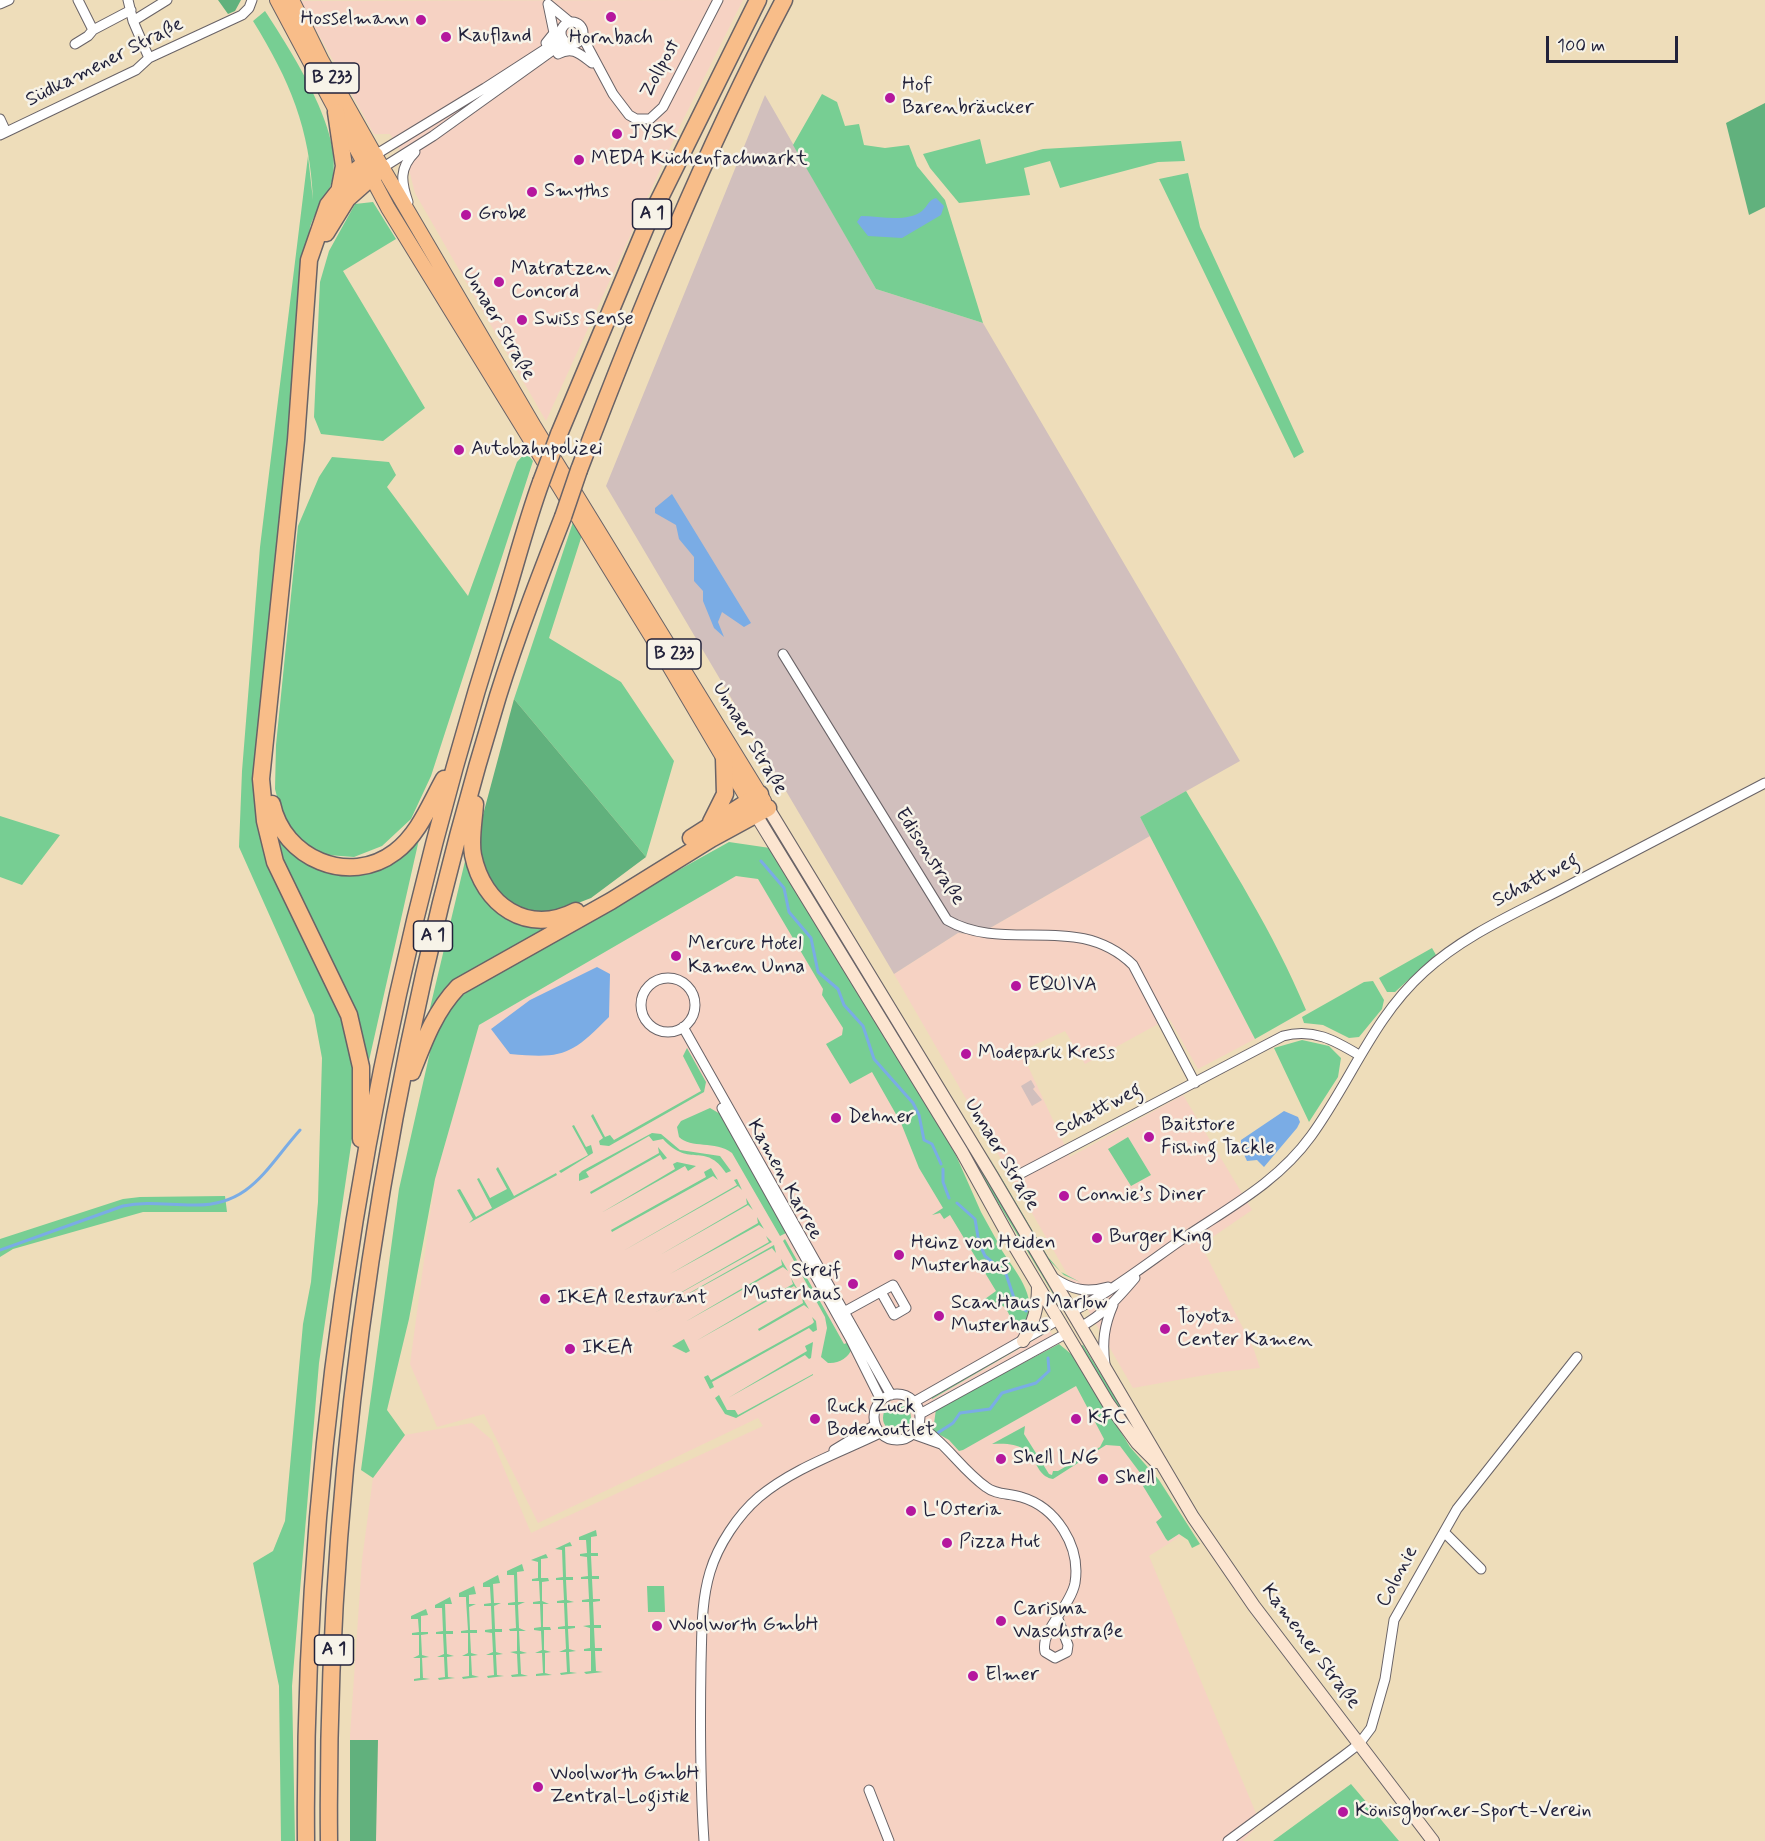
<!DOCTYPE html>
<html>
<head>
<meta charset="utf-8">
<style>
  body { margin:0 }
  #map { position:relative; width:1765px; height:1841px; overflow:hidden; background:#eeddba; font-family:Mynerve,sans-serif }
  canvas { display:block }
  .scale { position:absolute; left:1546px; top:36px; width:132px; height:27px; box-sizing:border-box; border:3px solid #22223b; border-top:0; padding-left:8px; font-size:18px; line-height:21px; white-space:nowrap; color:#22223b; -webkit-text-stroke:4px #f7f3e8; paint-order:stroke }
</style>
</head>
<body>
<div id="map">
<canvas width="1765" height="1841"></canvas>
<div class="scale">100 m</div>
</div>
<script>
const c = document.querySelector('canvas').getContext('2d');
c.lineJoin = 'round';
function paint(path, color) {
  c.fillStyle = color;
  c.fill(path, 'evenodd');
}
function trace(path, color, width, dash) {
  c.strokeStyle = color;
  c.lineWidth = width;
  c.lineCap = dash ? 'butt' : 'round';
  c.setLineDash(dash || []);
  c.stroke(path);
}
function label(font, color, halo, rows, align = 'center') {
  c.font = font + ' Mynerve,sans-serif';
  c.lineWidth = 5;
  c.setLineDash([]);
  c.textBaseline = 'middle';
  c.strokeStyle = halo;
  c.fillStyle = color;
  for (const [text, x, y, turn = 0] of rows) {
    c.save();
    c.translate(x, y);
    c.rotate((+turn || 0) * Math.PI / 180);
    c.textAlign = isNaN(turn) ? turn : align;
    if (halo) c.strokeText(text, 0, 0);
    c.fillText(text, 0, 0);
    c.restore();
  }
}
paint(new Path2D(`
  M743 0 680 126 546 421 415 193 407 162 390 134H374L300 1Z
  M1150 836 1255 1039 1198 1069 1169 1018 1085 1064 1065 1031 1021 1051 1070 1157 1183 1095 1252 1210 1201 1245 1254 1350 1260 1368 1222 1372 1133 1388 894 974 958 933 978 935Z
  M736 876 758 879 1182 1535 1149 1556 1260 1823 1243 1841H350V1736L362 1560 373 1478 405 1435 472 1423 492 1440 531 1533 763 1426 758 1418 538 1523 484 1414 437 1427 410 1364 435 1179 479 1025Z`), '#f6d2c3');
paint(new Path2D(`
  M765 95 876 289 983 323 1240 761 1140 817 1150 836 978 935 958 933 894 974 606 486Z
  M1031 1080 1035 1087 1033 1089 1042 1100 1032 1106 1021 1086Z`), '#d1bfbd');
paint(new Path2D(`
  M265 11C291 51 345 133 332 181 327 199 315 210 310 227L274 591 261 836 342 1018 354 1067 355 1118 319 1363 292 1686 295 1841H281L279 1686 253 1563 273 1551 285 1521 303 1324 311 1282 318 1202 322 1058 314 1015 239 847 242 771 260 547 308 156 313 200C310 128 290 81 253 21Z
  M822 94 837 102 845 126 859 124 864 145 885 148 909 145 917 166 945 200 983 323 876 289 793 145Z
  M980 139 986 164 1043 149 1181 141 1185 161 1158 162 1060 188 1050 161 1024 168 1030 195 959 203 930 168 923 154Z
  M1188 173 1200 227 1304 452 1294 458 1159 179Z
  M373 202 396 239 343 271 425 408 383 441 321 434 314 417 320 282 329 251 355 204Z
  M526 452 533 461 431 776 411 819 382 846 354 857 328 855 300 843 283 820 275 789 276 745 298 526 319 477 332 457 389 462 396 475 387 487 468 596 517 462Z
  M573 522 582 535 549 638 621 682 674 761 646 857 514 699Z
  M1186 791C1229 863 1274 933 1306 1010L1255 1039 1140 817Z
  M0 816 60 835 22 885 0 877Z
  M278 835 356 870 420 835 368 1065 283 863 274 836Z
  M729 842 770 848 951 1144 981 1212 997 1241 996 1245 1001 1249C1014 1270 1039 1297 1026 1322L1011 1324C1011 1310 1000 1299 987 1303L985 1299 996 1291 950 1215 944 1219 940 1213 932 1215 943 1208 919 1168 901 1123 872 1072 850 1084 826 1044 842 1035 843 1028 822 995 823 989 758 879 736 876 479 1025 435 1179 409 1319 387 1410 405 1435 373 1478 361 1470 399 1189 435 1030 460 997 517 960Z
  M466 857C491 912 492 920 554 925L434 1009 430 1008Z
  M1432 948 1436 955 1395 992H1387L1379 978Z
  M1373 981 1384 1000 1382 1009 1359 1037 1349 1038 1323 1025 1304 1023 1302 1017 1364 982Z
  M1302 1040 1329 1046 1341 1058 1338 1077 1309 1122 1274 1048Z
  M687 1048 706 1082 704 1092 609 1146 600 1145 599 1141 603 1138 591 1116 593 1114 605 1137 610 1135 614 1140 701 1091 683 1056Z
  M710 1108 722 1115 788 1232 780 1236 732 1153C715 1140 691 1149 679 1137L677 1127 681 1121Z
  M574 1125 586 1147 591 1145 593 1153 561 1173 559 1171 588 1155 572 1126Z
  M652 1133 661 1134 680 1150 720 1156 731 1171 726 1173C705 1141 690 1169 663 1139L653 1141 649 1136 586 1172 589 1177 579 1181V1174L582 1171Z
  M1128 1137 1151 1175 1131 1186 1108 1149Z
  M658 1147 667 1158 663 1160 660 1155 591 1194 590 1192 659 1153Z
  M985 1150 1048 1257 1061 1272 1080 1282 1064 1275 1046 1257Z
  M973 1155 1061 1300 1058 1302 971 1158Z
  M677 1162 696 1166 688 1171 685 1166 601 1213 675 1169 673 1164Z
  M498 1167 514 1196 556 1173 557 1175 469 1223 473 1219 457 1190 460 1189 476 1217 492 1208 477 1179 479 1178 490 1198 507 1189 496 1169Z
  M711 1168 718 1180 713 1176 612 1232 611 1230 706 1177 704 1172Z
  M737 1179 742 1190 738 1186 623 1251 737 1185 734 1180Z
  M225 1196 227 1212H143L13 1249 0 1257V1239L123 1199 140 1197Z
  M746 1198 753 1210 748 1205 660 1255 747 1204Z
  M757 1217 764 1229 759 1225 670 1274 758 1223Z
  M766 1236 772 1242 652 1309 769 1242Z
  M785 1239 844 1344 850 1342 852 1348C849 1358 838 1364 828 1363L821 1357 827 1328 825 1317 783 1241Z
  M774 1245 776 1253 772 1248 654 1313Z
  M781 1259 788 1271 783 1267 685 1322 782 1265Z
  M791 1278 798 1290 794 1286 696 1341 793 1284Z
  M802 1297 809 1309 804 1305 759 1331 758 1329 803 1303Z
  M812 1317 816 1321 817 1330 813 1332 809 1328 712 1382 714 1387 710 1389 704 1377 708 1375 711 1380 812 1324 814 1322Z
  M1050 1328 1051 1330 932 1399 931 1396Z
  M684 1339 690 1351 686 1353 672 1346Z
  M813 1342 811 1358 809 1359 805 1355 728 1398 807 1351 805 1346Z
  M1059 1344 1076 1358 1130 1447 1159 1480 1200 1544 1192 1548 1188 1540 1179 1534 1168 1541 1166 1539 1156 1522 1162 1517 1143 1486 1147 1482 1120 1446 1106 1445 1053 1479C1028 1474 1044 1440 992 1444L1025 1426 1024 1434 1049 1474 1052 1475 1053 1471H1058L1100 1447 1104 1439 1076 1386 963 1450 959 1451 949 1440 933 1431 936 1409Z
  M1083 1345 1140 1438 1136 1437 1081 1346Z
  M813 1374V1375L736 1418 725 1414 715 1398 719 1395 727 1410H735L738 1415Z
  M883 1418a14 14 0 1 1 28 0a14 14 0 1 1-28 0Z
  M596 1530 597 1536 591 1537V1553H598V1556H591L592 1576H599V1579H592L593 1599H600V1601L593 1602 594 1625H601V1628H594L595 1648H602V1651H595L596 1671 603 1672 586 1674 584 1672 591 1671V1651H584V1649L590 1648V1628L583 1626 590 1625 589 1602H582V1600L589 1599 588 1579H581V1577L588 1576 587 1557 580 1556V1554L587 1553 586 1540H579V1537Z
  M570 1542 572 1546 565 1547 566 1577H573V1580H566L567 1600 574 1602 567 1603 568 1626H575V1628L568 1629 569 1649 576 1651 569 1652 570 1672 577 1673 561 1675 560 1673 567 1672 566 1652H559L566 1649 565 1629H558V1627L565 1626 564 1603H557V1601L564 1600 563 1580H556V1578L563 1577 562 1550 555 1549Z
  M546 1554 548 1558 541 1559V1578H548L549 1581 542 1582V1601L549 1604H543V1627H550L551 1630H544V1650L551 1652 545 1653V1673L552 1675 536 1676V1674L543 1673 542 1653H535L542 1650 541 1631 534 1630V1628L541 1627 540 1604H533V1602L540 1601 539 1581H532V1579L538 1578V1562L531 1560Z
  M522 1564 524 1571 517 1572 518 1602H525L518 1605 519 1628 526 1631H519L520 1651 527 1653 520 1654 521 1674 528 1676 512 1677 511 1675 518 1674 517 1654 510 1652 517 1651V1631H510L509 1629 516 1628 515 1605H508V1603L515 1602 514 1575H507V1571Z
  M498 1575 500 1583 493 1584 494 1603H501L494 1606 495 1629H502V1632H495L496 1652 503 1654 496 1655 497 1675 504 1676 488 1678 487 1676 494 1675 493 1655H486L493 1652 492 1633 485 1632V1630L492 1629 491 1606H484V1604L491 1603 490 1587H483V1583Z
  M474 1586 476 1594 469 1595V1604H476L469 1607 470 1630H477V1633H470L471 1653 478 1655 471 1656 472 1675 479 1677 463 1679 462 1677 469 1676V1656H462L468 1653V1633H461V1631L468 1630 466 1600V1597H459V1593Z
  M647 1586H664L665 1612H648Z
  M450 1597 452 1604H445L446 1631H453V1634H446L447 1654 454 1656 447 1657 448 1677 455 1678 439 1680 438 1678 445 1677 444 1657H437L444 1654 443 1634H436V1632L443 1631 442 1608H435V1605Z
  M426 1609 428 1615 421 1616V1632H428V1634L421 1635 422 1655 429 1657 422 1658 423 1678 430 1679 414 1681V1679L420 1678V1658H413L419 1655V1635H412V1633L419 1632 418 1619H411V1616Z
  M1351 1784 1399 1841H1273Z`), '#77ce93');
paint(new Path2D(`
  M218 0H241L235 11 228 14Z
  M1765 103V207L1749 215 1726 123Z
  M514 699 646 857 591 898 555 912 521 910 494 892 480 862V826Z
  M350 1740H378L376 1841H350Z`), '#61b17d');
paint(new Path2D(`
  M936 198 944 206 941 215 902 238 868 236 857 222 861 216C880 216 906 223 922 211 928 206 928 200 936 198Z
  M672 494 751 623 744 627 722 612 718 622 724 637 714 628 703 601V591L694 581V557L679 539 676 525 655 513V508Z
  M597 967 610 974 609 1017C571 1055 564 1059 510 1054L491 1029 530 1000Z
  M1284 1111 1298 1117 1300 1122 1297 1128 1264 1167 1257 1160 1247 1161 1241 1148V1140Z`), '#7aace5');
trace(new Path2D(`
  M761 861 784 888 789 912 811 938 818 972 838 989 844 1005 863 1026 874 1059 913 1103 919 1115 924 1140 932 1144 941 1164
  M943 1169V1182L949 1198
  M957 1203 975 1219 979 1243 985 1256 1006 1274 1015 1301 1026 1311
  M0 1250 123 1206C147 1201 168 1205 192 1205 250 1207 266 1168 300 1130
  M936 1434 953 1423 960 1413 990 1409 1002 1393 1036 1383 1049 1371 1048 1358`), '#7aace5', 3);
const street = new Path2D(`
  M128 0 133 21 149 58
  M0 4 9 0
  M548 4 571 23
  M133 21 167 0
  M561 33a11 11 0 1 1 22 0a11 11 0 1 1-22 0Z
  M93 30 131 10
  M582 36 613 94 629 115 636 119H650L663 107 718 0
  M546 43 554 33 548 4
  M75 44 88 36 93 30 78 0
  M558 54C573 46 580 54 592 63
  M0 119 6 132
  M0 135 136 70 149 58 242 15 249 8 252 0
  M375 155 485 88 550 46 561 35
  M382 168 433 136 553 50 569 43
  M408 202C401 182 399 168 415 152
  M783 654 947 920C1006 954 1078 911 1133 965L1195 1083
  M641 1005a27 27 0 1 1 54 0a27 27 0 1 1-54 0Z
  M683 1027 891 1395
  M722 1108 850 1338 881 1400
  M1020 1174 1283 1036C1313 1028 1334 1040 1359 1055
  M1054 1278C1072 1290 1087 1293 1108 1287
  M1071 1312C1111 1292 1145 1265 1181 1240 1228 1208 1277 1183 1311 1136 1351 1081 1373 1018 1424 972 1463 936 1514 914 1560 890 1628 854 1697 819 1765 783
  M842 1313 893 1285 906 1308 894 1315 881 1292
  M1080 1327C1103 1315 1118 1298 1135 1278
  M1105 1364C1102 1342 1104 1326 1113 1305
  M874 1417a23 23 0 1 1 46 0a23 23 0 1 1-46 0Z
  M914 1402 1058 1320
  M920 1414 1067 1333
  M919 1425C947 1444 961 1469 986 1487 996 1495 1009 1493 1021 1497 1056 1507 1081 1546 1075 1583 1070 1608 1040 1630 1045 1652L1055 1658 1067 1652 1068 1645 1058 1619
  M913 1434 941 1444
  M834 1450 875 1425
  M1444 1532 1481 1569
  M869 1790 889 1841
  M704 1841C700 1782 700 1722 701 1663 702 1633 701 1602 710 1572 718 1545 738 1515 759 1497 794 1468 839 1453 880 1433
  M1228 1841 1342 1757 1359 1744 1371 1728 1385 1679 1394 1620 1457 1509 1577 1357`);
const secondary = new Path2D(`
  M768 808 992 1176 1193 1517 1254 1606 1433 1841
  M756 815 962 1152 1009 1237 1108 1403 1137 1443 1156 1462
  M1023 1341C1034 1322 1038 1308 1038 1286`);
const primary = new Path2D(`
  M277 0 388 208 664 657 754 810
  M292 0 322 61 375 155 534 426 764 801`);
const highway = new Path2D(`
  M336 112 344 166 340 187
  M326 233 347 199 382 168
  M559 434 647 224 758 0
  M579 470C640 310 704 152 784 0
  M272 804C283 858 349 887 395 852 419 834 430 804 444 779
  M475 804C474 820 470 840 473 855 483 905 527 936 576 911
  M711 822 725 794 724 758
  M691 838 760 794
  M412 1072C424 1041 435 1011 458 987L611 901 711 839 768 808
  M361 1139V1067L349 1015 275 862 265 821 261 779 296 440 309 260 328 205 353 173 375 155
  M306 1841C302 1426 375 1010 500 615 514 571 525 526 541 482
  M329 1841C325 1461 387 1058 498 696 517 635 540 576 563 517`);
trace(street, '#696367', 11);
trace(secondary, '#696367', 14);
trace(primary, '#696367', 16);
trace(highway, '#696367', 19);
trace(street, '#fff', 9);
trace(secondary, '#fce5d0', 12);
trace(primary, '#f8bd89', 14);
trace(highway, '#f8bd89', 16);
const highwayBridge = new Path2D(`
  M541 482 559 434
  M563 517 579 470`);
trace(highwayBridge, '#696367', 19, []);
trace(highwayBridge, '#f8bd89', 16);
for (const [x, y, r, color] of [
  [611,17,6,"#b5179e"],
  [421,20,6,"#b5179e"],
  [446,37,6,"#b5179e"],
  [890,98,6,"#b5179e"],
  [617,134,6,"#b5179e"],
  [579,160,6,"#b5179e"],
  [532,192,6,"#b5179e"],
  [466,215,6,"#b5179e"],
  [499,282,6,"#b5179e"],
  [522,320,6,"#b5179e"],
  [459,450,6,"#b5179e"],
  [676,956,6,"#b5179e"],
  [1016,986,6,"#b5179e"],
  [966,1054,6,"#b5179e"],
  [836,1118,6,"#b5179e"],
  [1149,1137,6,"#b5179e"],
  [1064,1196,6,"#b5179e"],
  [1097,1238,6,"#b5179e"],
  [899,1255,6,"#b5179e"],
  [853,1284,6,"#b5179e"],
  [545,1299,6,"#b5179e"],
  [939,1316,6,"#b5179e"],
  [1165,1329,6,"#b5179e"],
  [570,1349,6,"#b5179e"],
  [815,1419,6,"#b5179e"],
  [1076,1419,6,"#b5179e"],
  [1001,1459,6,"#b5179e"],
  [1103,1479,6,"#b5179e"],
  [911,1511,6,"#b5179e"],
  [947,1543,6,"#b5179e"],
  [1001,1621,6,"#b5179e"],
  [657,1626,6,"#b5179e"],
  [973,1676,6,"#b5179e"],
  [538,1787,6,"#b5179e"],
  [1343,1812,6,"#b5179e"]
]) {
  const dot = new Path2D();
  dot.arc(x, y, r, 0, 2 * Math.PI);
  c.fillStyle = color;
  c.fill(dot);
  trace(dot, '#f7f3e8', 2);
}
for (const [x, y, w] of [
  [332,78,54],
  [652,214,39],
  [674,654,54],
  [433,936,39],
  [334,1650,39]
]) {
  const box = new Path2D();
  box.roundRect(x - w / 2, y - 15, w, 30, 4.5);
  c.fillStyle = '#f7f3e8';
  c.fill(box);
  trace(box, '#22223b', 1.5);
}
label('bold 18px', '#22223b', null, [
  ["B 233",332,78],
  ["A 1",652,214],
  ["B 233",674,654],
  ["A 1",433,936],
  ["A 1",334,1650]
]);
label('20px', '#22223b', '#f7f3e8', [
  ["Hosselmann",409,20,"right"],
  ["Kaufland",458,37],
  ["Hornbach",611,39,"center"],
  ["Hof",902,86],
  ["Barenbräucker",902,109],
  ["JYSK",629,134],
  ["MEDA Küchenfachmarkt",591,160],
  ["Smyths",544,192],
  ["Grobe",478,215],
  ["Matratzen",511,270],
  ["Concord",511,293],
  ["Swiss Sense",534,320],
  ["Autobahnpolizei",471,450],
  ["Mercure Hotel",688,945],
  ["Kamen Unna",688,968],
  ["EQUIVA",1028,986],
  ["Modepark Kress",978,1054],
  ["Dehner",848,1118],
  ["Baitstore",1161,1126],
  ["Fishing Tackle",1161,1149],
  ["Connie’s Diner",1076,1196],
  ["Burger King",1109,1238],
  ["Heinz von Heiden",911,1244],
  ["Musterhaus",911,1267],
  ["Streif",841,1272,"right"],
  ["Musterhaus",841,1295,"right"],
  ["IKEA Restaurant",557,1299],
  ["ScanHaus Marlow",951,1304],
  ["Musterhaus",951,1327],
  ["Toyota",1177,1318],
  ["Center Kamen",1177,1341],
  ["IKEA",582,1349],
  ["Ruck Zuck",827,1408],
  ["Bodenoutlet",827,1431],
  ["KFC",1088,1419],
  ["Shell LNG",1013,1459],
  ["Shell",1115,1479],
  ["L'Osteria",923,1511],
  ["Pizza Hut",959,1543],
  ["Carisma",1013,1610],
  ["Waschstraße",1013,1633],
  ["Woolworth GmbH",669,1626],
  ["Elmer",985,1676],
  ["Woolworth GmbH",550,1775],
  ["Zentral-Logistik",550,1798],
  ["Könisgborner-Sport-Verein",1355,1812]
], 'left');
label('20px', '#22223b', '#f7f3e8', [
  ["Südkamener Straße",105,63,-27],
  ["Zollpost",661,69,-62],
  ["Unnaer Straße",498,324,60],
  ["Unnaer Straße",749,739,59],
  ["Edisonstraße",929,857,57],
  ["Schattweg",1536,881,-28],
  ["Schattweg",1099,1111,-28],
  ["Unnaer Straße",1001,1155,59],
  ["Kamen Karree",784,1180,61],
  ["Colonie",1398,1577,-62],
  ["Kamener Straße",1310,1647,53]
]);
</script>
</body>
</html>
